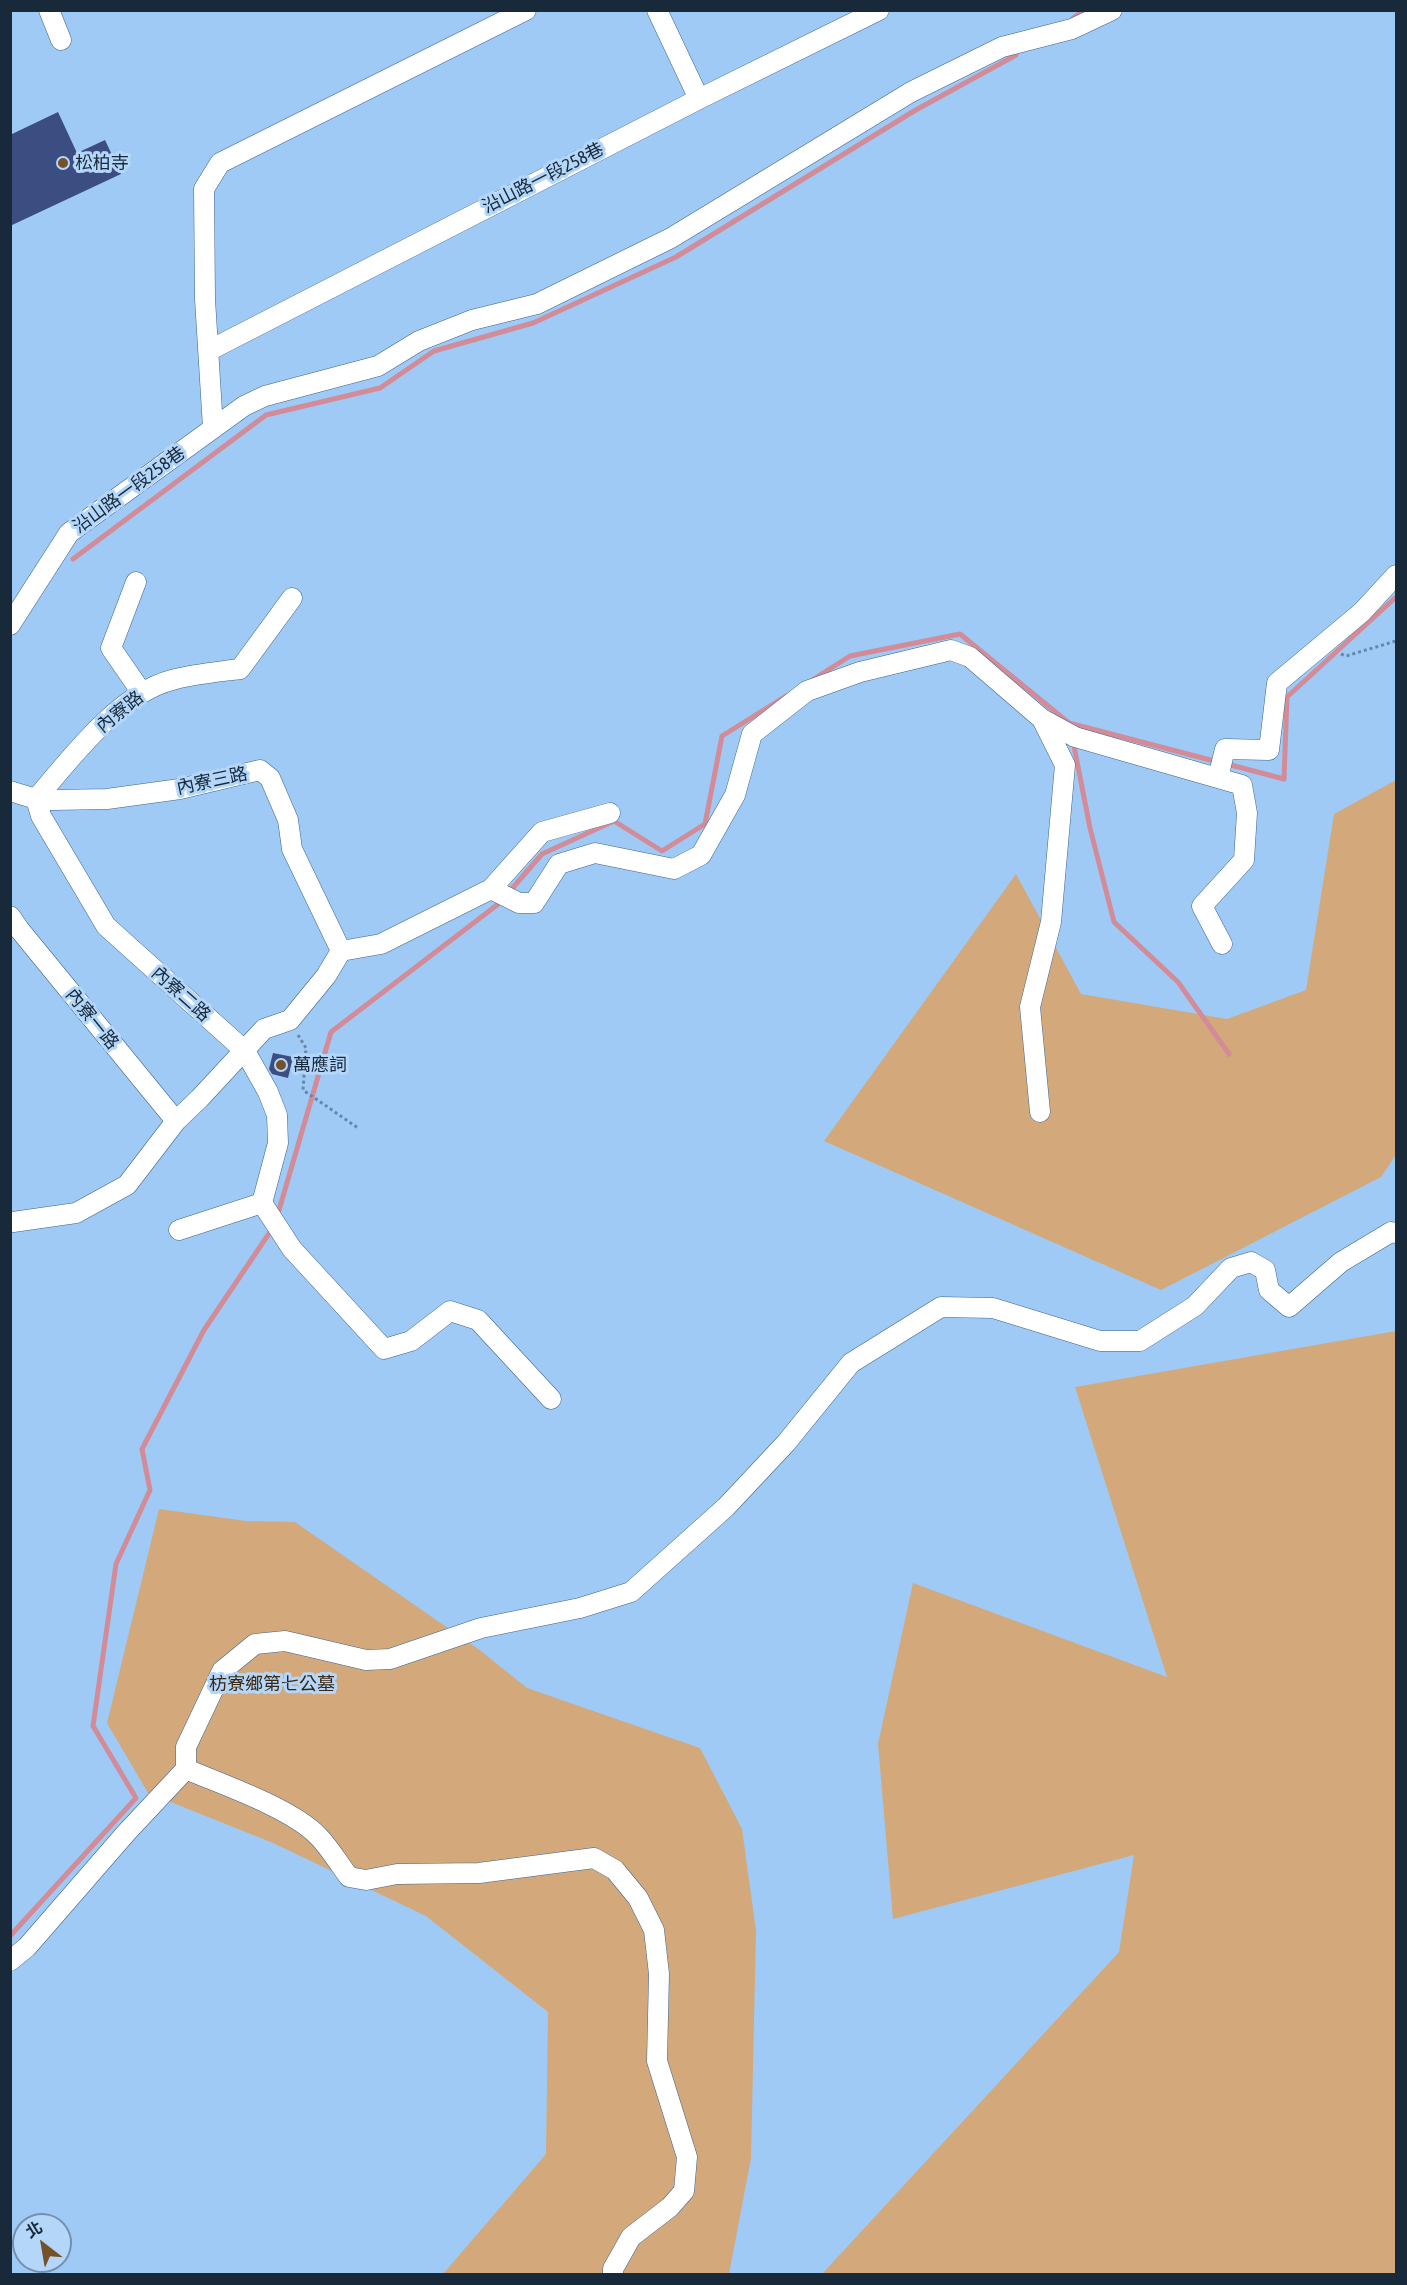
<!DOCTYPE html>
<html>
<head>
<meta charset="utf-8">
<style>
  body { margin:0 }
  #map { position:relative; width:1407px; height:2285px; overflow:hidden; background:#9ecaf5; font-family:"Asap Condensed","Noto Sans TC",sans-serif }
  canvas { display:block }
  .frame { position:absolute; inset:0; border:12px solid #18293a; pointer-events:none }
  .north { position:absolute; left:12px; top:2213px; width:60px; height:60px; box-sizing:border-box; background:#b3d6f9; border:2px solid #7591ad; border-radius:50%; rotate:329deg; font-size:16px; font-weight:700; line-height:24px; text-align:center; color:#18293a }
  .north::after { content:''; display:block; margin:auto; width:21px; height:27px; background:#745129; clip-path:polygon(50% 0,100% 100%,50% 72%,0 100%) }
</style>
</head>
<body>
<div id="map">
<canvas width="1407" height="2285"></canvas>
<div class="frame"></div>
<div class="north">北</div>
</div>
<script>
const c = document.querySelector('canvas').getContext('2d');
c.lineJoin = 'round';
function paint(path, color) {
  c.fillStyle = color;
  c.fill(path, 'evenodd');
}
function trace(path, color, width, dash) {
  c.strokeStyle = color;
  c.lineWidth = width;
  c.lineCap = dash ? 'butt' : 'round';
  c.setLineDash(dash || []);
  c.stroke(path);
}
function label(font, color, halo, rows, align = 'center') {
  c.font = font + ' "Asap Condensed","Noto Sans TC",sans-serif';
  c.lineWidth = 6;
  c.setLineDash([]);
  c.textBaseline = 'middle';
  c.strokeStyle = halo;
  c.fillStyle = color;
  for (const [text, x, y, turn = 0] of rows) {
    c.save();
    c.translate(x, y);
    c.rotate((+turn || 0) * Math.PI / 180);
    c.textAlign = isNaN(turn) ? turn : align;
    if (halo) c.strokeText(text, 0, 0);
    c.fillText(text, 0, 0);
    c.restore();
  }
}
paint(new Path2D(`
  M1396 780V1155L1381 1177 1161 1290 824 1141 1016 874 1081 994 1227 1019 1306 990 1334 814Z
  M1396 1331V2274H822L1119 1952 1134 1855 893 1919 878 1744 913 1583 1167 1677 1075 1387Z
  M159 1509 246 1521 295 1522 481 1651 527 1688 700 1748 742 1829 756 1931 751 2158 729 2274H443L546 2154 548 2012 426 1916 273 1843 148 1793 107 1723Z`), '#d3a97b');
trace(new Path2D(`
  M1073 18 1085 10
  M73 559 266 415 380 388 434 351 533 323 676 257 914 111 1016 55
  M809 682 850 656 960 634 1069 723 1218 762
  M1073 741 1090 828 1114 922 1178 982 1229 1054
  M1227 764 1284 779 1287 697 1396 597
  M509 892 542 854 614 821 662 851 705 824 722 736 786 696
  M277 1217 331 1032 497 905 503 899
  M10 1936 136 1798 93 1726 116 1564 150 1490 142 1449 204 1330 272 1229`), '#d38b97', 5);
paint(new Path2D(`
  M58 112 77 153 105 140 121 174 10 226V135Z
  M273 1053 293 1057 288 1078 272 1074 269 1069Z`), '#3b4d81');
const minor = new Path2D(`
  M49 10 61 40
  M657 10 699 99
  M210 350 699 99 879 10
  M213 428 205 299 204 189 220 163 526 10
  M136 582 111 648 142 693
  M10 625 69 533 244 406 265 396 378 366 419 341 472 320 537 304 671 238 911 92 1002 47 1072 29 1112 10
  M1218 778 1225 749 1269 750 1277 683 1362 612 1396 575
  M10 791 36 799 54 800 107 799 180 789 260 770 270 778 288 820 292 849 341 951
  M36 799 41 816 106 926 245 1051 268 1092 277 1115 278 1143 262 1203
  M36 799C70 759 120 693 172 680 194 674 218 672 240 669L292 598
  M491 889 519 903H534L559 864 595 853 674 869 701 855 735 795 752 734 807 691 860 672 951 650 970 657 1042 719 1075 737 1242 785 1247 813 1244 860 1202 906 1222 944
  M10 916 19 929 176 1121
  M1040 1112 1030 1007 1051 922 1065 765 1042 719
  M13 1222 76 1213 127 1185 176 1121 200 1098 264 1029 290 1020 326 976 341 951 381 944 491 889 542 832 610 813
  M179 1230 262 1203 292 1249 384 1349 411 1341 450 1311 478 1320 551 1399
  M10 1961 27 1947 126 1833 186 1769
  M613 2274V2269L631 2237 670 2207 684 2191 687 2157 657 2061 659 1974 654 1930 638 1898 615 1870 594 1858 479 1873 397 1874 366 1880 349 1877C339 1864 330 1848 318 1836 291 1808 223 1785 186 1769V1747L222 1671 255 1644 285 1641 366 1660 390 1659 481 1628 580 1608 631 1592 726 1507 786 1443 851 1363 941 1307 993 1308 1100 1341H1140L1195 1306 1231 1268 1251 1262 1265 1270 1269 1290 1289 1307 1341 1262 1391 1232 1396 1233`);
trace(minor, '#3c648b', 21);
trace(new Path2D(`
  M1341 654 1346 656 1396 641
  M298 1035 306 1048 303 1090 358 1128`), '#6787a8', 3, [3, 3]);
trace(minor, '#fff', 20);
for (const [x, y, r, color] of [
  [63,163,6,"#745129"],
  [281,1065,6,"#745129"]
]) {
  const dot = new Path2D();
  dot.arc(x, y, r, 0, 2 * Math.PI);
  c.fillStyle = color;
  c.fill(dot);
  trace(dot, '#b3d6f9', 2);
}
label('18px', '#18293a', '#b3d6f9', [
  ["松柏寺",75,163],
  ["萬應詞",293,1065]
], 'left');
label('18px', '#18293a', '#b3d6f9', [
  ["沿山路一段258巷",543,178,-27],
  ["沿山路一段258巷",129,490,-36],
  ["內寮路",120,712,-39],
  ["內寮三路",212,781,-12],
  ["內寮二路",181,994,42],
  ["內寮一路",92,1019,51]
]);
label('18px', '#3b260f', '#b3d6f9', [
  ["枋寮鄉第七公墓",272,1684]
]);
</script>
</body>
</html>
